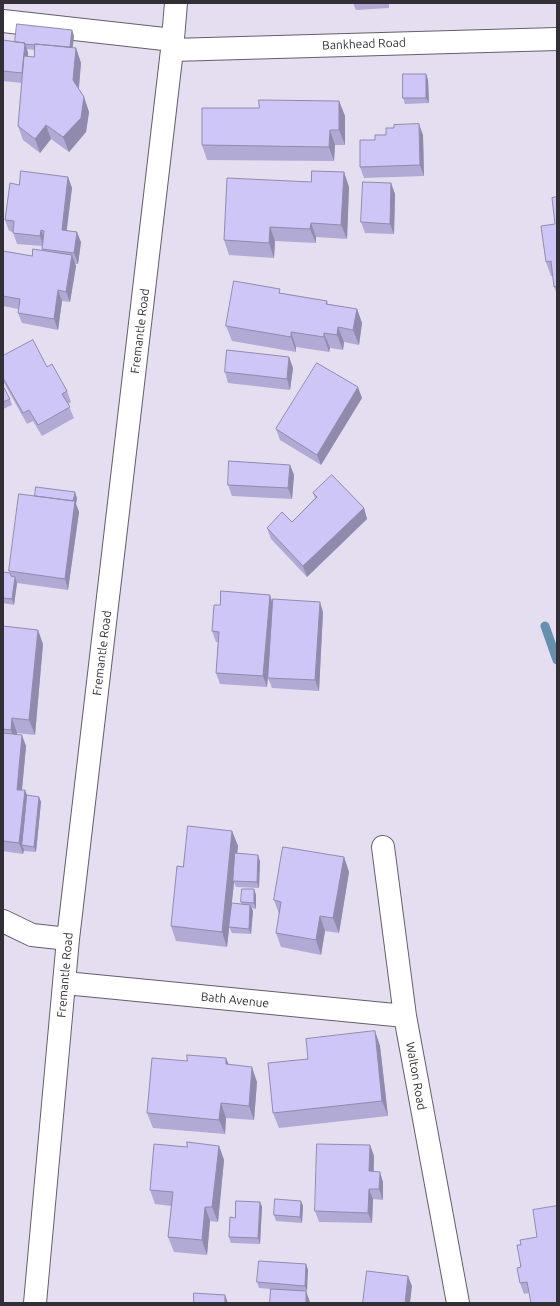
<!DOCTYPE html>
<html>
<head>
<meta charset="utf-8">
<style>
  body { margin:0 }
  #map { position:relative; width:560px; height:1306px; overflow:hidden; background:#e5def0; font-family:Ubuntu,sans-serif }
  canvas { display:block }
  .frame { position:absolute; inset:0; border:4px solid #322f36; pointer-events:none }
</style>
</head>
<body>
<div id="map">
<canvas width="560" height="1306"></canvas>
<div class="frame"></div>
</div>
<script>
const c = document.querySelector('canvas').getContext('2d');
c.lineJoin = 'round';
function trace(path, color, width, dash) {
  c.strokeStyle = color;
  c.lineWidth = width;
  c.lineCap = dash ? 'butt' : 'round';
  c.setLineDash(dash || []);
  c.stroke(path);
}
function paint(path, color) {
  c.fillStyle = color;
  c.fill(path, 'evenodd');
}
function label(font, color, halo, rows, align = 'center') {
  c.font = font + ' Ubuntu,sans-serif';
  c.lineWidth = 3;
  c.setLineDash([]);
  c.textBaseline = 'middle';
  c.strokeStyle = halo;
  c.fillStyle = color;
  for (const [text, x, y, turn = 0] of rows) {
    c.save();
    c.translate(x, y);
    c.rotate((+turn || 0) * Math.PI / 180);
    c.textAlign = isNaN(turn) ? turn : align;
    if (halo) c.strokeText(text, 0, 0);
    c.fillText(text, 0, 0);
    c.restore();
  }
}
trace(new Path2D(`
  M545 626 557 660`), '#6790ae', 9);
const minor = new Path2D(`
  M3 21 173 40
  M172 50 557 39
  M383 847 405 1016 458 1303
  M3 921 32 935 68 939
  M65 983 405 1016
  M35 1303 68 939 172 50 176 3`);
trace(minor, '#645e6d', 24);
trace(minor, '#fff', 22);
paint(new Path2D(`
  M353 3H389V8L356 10Z
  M72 30 74 36 72 48H76L81 63 79 89 84 97 89 112 86 132 69 152 51 139 40 153 23 140 18 126 22 83 3 81V40L15 42ZM27 49 35 50 34 57H28V53Z
  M426 74 428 80 429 103 405 104 403 98Z
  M339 101 345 116V145H335L334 161 207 160 202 145 259 108Z
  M394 128 423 135 424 176 364 178 360 167 375 140 386 135Z
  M344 172 349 187 347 239 316 237V243L275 241 274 258 229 255 224 240 311 182Z
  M68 177 72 188 67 230 81 242 78 264H75L76 266 70 302 62 301 58 330 22 323 18 313V309L3 306V251L32 256 42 250V246L17 244 13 232 9 231 5 220 19 185Z
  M391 183 395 194 394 234 365 233 361 222Z
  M557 197V294L554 287 553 276H551L546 262 555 224Z
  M281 293 327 301 328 304 357 309 362 323 359 345 344 342 343 350 330 348 329 352 296 347V352L232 341 226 326Z
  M3 356 47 367 67 391 71 402 68 404 74 418 42 436 33 421 27 424 3 381Z
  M289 357 293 368 290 390 228 383 225 372Z
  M3 386 10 399 12 405 3 409Z
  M362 398 321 465 280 440 276 429Z
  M290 465 294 475 292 499 232 496 228 485Z
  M313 493 364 508 367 519 307 577 271 539 267 528 292 522 315 498Z
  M35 496 77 498 76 504 79 512 68 590 17 583 14 605 3 603V572L10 573 9 571Z
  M270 595 273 604 323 612 319 691 272 688 268 678 270 653 267 687 220 684 216 673 218 642H216L212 631 220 605Z
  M3 626 43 644 35 735 17 733V734L26 746 22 790H25L27 795 39 797 41 802 36 852 24 851V850L23 854 3 851Z
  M232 831 238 846 237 853 260 861 259 888 236 887 234 882 227 947 176 941 171 926 183 867Z
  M344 857 349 872 339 933 325 931 321 955 281 947 276 933 279 914 274 900Z
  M254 889 256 895V909L252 908 253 911 251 934 232 933 229 927 242 905 241 902Z
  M375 1031 380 1046 388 1116 279 1128 273 1113 308 1059Z
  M229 1065 257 1082 254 1120 226 1118 225 1134 153 1128 147 1113Z
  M370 1145 374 1156V1171L383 1182V1200L373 1199 372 1223 319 1222 315 1211Z
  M219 1146 224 1160 218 1222 210 1221 207 1255 174 1252 168 1237 171 1206 155 1204 150 1190 187 1147Z
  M301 1201 303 1206 302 1223 276 1221 274 1215Z
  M260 1202 262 1207 260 1244 231 1243 229 1237 235 1218Z
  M557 1206 529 1293 524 1294 520 1283 521 1245 537 1237Z
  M306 1264 308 1270 306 1292 310 1303H270L271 1289 259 1288 257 1282Z`), '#b0aad4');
paint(new Path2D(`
  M72 30 74 36 72 54 69 49Z
  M25 43 28 53 26 84 22 73Z
  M76 48 81 63 78 95 73 80Z
  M426 74 428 80 429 103 426 98Z
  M84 97 89 112 86 132 69 152 63 137Z
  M339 101 345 116V145L339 130Z
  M419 124 423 135 424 176 420 165Z
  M46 125 51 139 40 153 35 139Z
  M330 130 335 145 334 161 329 147Z
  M344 172 349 187 347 239 341 225Z
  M68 177 72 188 65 241 62 230Z
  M391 183 395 194 394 234 390 224Z
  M311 223 316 237V243L310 229Z
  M270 227 275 241 274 258 269 243Z
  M41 230 45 241 44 247 40 236Z
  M77 232 81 242 78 264 74 253Z
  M72 255 76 266 70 302 66 292Z
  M58 290 62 301 58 330 54 319Z
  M357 309 362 323 359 345 353 330Z
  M338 327 344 342 343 350 337 335Z
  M291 332 296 347V352L291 337Z
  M324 333 330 348 329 352 324 337Z
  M289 357 293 368 290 390 287 379Z
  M358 387 362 398 321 465 317 455Z
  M290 465 294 475 292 499 288 488Z
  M75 492 77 498 76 504 79 512 68 590 65 579 73 506Z
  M364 508 367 519 307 577 303 566Z
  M15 577 17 583 14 605 12 599Z
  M270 595 273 606 267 687 263 676Z
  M320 602 323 612 319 691 315 680Z
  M38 630 43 644 35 735 29 720Z
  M12 718 17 733 16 745 11 730Z
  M22 735 26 746 21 800 17 790Z
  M25 790 29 801 22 845 24 850 23 854 19 843Z
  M39 797 41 802 36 852 34 847Z
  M232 831 238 846 227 947 222 932Z
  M258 855 260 861 259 888 257 882Z
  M344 857 349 872 339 933 333 918Z
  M254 889 256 895V909L254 903Z
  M250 905 253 911 251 934 249 929Z
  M320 916 325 931 321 955 316 940Z
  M375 1031 380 1046 388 1116 382 1101Z
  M226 1058 232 1073 226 1064Z
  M252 1067 257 1082 254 1120 249 1106Z
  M221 1103 226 1118 225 1134 219 1120Z
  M370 1145 374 1156 373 1182 369 1171Z
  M219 1146 224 1160 218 1222 212 1207Z
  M380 1172 383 1182V1200L379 1189Z
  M369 1189 373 1199 372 1223 368 1213Z
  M301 1201 303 1206 302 1223 300 1217Z
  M260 1202 262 1207 260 1244 258 1238Z
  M205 1207 210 1221 207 1255 202 1240Z
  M306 1264 308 1270 307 1292 305 1286Z
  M408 1276 412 1286 410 1303H405Z
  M306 1291 310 1302V1303H306Z
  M225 1295 228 1303H225Z`), '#908bad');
const building = new Path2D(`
  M17 24 72 30 70 47 35 44V45L24 44 25 43 15 42Z
  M3 40 25 43 22 73 3 71Z
  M35 44 76 48 73 80 84 97 81 118 63 137 46 125 35 139 18 126 24 56 34 57Z
  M403 74H426V98H403Z
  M259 100 339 101V130H330L329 147 202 145V108H259Z
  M419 124 420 165 360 167V140H375V135H386V128H394V125Z
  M21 171 68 177 62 230 77 232 74 253 42 249 44 231 41 230 40 236 13 233 14 221 5 220 10 183 19 185Z
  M312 171 344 172 341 225 311 223 310 229 270 227 269 243 224 240 227 178 311 182Z
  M363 182 391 183 390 224 361 222Z
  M557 197V286L554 287 551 261 546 262 541 226 555 224 552 198Z
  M33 249 72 255 66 292 58 290 54 319 18 313 20 299 3 296V251L32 256Z
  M234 281 280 289 279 293 327 301 326 304 357 309 353 330 338 327 337 335 324 333V337L291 332V337L226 326Z
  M33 340 47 367 52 364 67 391 62 394 70 407 38 425 29 410 23 413 3 378V356Z
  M227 350 289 357 287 379 225 372Z
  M317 363 358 387 317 455 276 429Z
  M3 386 10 399 3 402Z
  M229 461 290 465 288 488 228 485Z
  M332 475 364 508 303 566 267 528 282 512 292 522 317 497 313 493Z
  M36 487 75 492 73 501 35 496Z
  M19 494 75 501 65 579 9 571Z
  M3 572 10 573 11 576 15 577 12 599 3 598Z
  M221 591 270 595 263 676 216 673 219 632 212 631 214 605H220Z
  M273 599 320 602 315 680 268 678Z
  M3 626 38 630 29 720 12 718 11 730 3 729Z
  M3 733 22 735 17 790H25L19 843 3 841Z
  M27 795 39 797 34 847 22 845Z
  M188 826 232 831 222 932 171 926 177 866 183 867Z
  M283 847 344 857 333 918 320 916 316 940 276 933 281 902 274 900Z
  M235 853 258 855 257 882 233 881Z
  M242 889H254V903L241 902Z
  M232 903 250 905 249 929 229 927Z
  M375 1031 382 1101 273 1113 268 1063 308 1059 306 1039Z
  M187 1055 226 1058V1064L252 1067 249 1106 221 1103 219 1120 147 1113 152 1058 187 1061Z
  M187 1142 219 1146 212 1207H205L202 1240 168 1237 173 1192 150 1190 154 1144 187 1147Z
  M317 1144 370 1145 369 1171 380 1172 379 1189H369L368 1213 315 1211Z
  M275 1199 301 1201 300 1217 274 1215Z
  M236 1201 260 1202 258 1238 229 1237 230 1217 235 1218Z
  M557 1206V1303H531L527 1282 520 1283 517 1268 521 1267 517 1245H521L520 1240 537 1237 533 1210Z
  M259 1261 306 1264 305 1286 257 1282Z
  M367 1271 408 1276 405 1303H363Z
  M271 1289 306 1291V1303H270Z
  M194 1293 225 1295V1303H227H194Z`);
paint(building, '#cdc6f7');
trace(building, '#908bad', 1);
label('12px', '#322f36', '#fff', [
  ["Bankhead Road",364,44,-2],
  ["Fremantle Road",140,331,-83],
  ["Fremantle Road",102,653,-83],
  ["Fremantle Road",65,975,-85],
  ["Bath Avenue",235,1000,6],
  ["Walton Road",416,1076,80]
]);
</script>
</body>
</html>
